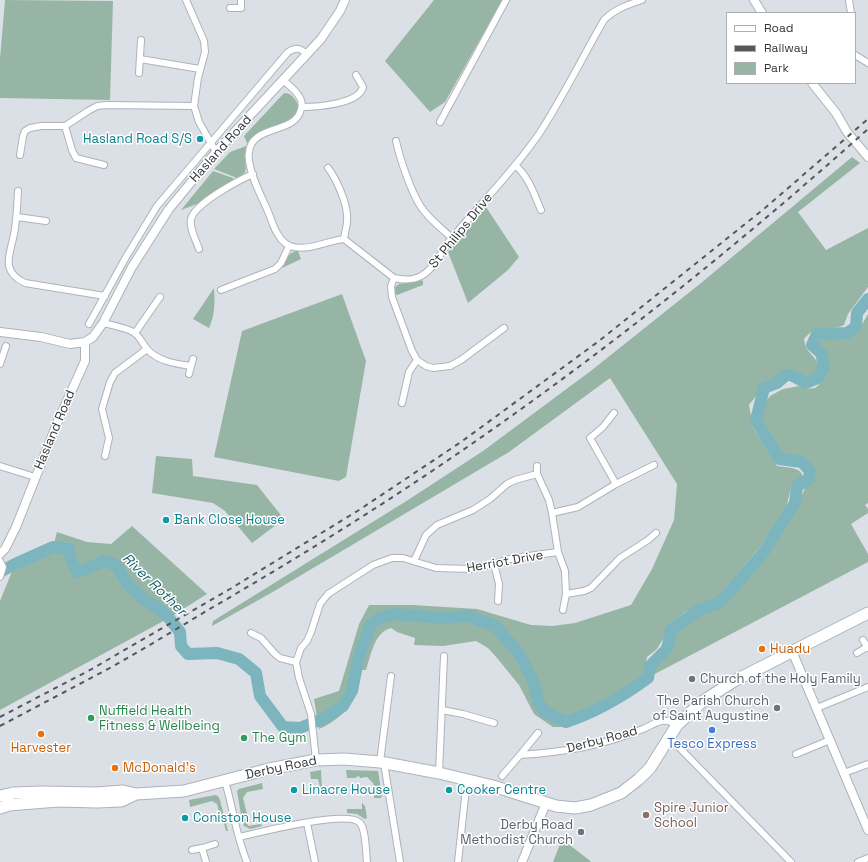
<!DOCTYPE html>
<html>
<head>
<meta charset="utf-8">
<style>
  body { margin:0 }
  #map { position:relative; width:868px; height:862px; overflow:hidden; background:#dbe0e6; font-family:"Space Grotesk",sans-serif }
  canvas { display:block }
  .legend { position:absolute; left:726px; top:12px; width:130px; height:72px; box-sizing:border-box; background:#fff; border:1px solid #aeafb0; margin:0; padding:5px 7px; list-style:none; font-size:12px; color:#343639 }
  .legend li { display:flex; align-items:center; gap:8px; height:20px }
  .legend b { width:20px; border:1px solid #aeafb0 }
</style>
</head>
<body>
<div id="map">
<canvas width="868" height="862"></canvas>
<ul class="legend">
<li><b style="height:5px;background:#fff"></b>Road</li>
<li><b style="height:5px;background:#55575b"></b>Railway</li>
<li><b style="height:11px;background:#97b5a4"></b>Park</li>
</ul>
</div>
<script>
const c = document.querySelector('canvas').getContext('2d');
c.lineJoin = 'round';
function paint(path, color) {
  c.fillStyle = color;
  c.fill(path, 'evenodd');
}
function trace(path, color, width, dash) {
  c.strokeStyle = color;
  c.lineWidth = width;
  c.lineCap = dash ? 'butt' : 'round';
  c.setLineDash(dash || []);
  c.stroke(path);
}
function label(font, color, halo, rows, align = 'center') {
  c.font = font + ' "Space Grotesk",sans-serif';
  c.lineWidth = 3;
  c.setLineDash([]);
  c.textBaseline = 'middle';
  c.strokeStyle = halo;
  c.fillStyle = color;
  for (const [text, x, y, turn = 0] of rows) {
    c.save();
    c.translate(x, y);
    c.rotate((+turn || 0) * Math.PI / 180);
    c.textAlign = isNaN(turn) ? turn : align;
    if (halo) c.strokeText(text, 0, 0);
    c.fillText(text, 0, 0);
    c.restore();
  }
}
paint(new Path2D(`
  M5 0 113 1 110 100 0 98V59Z
  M434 0H502L445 102 430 112 385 61Z
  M284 93C290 93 293 96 296 101 309 119 270 126 261 131 255 134 252 140 247 143L244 136Z
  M246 146C246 151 244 155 245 159 246 170 248 173 237 178L214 169 230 152Z
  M852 157 860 163 798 212 826 250 868 228V287L848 314 844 325C834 330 822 327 812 332 809 333 806 337 804 339 806 355 816 354 819 367L813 375 807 378 798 376 791 371 763 387 749 405 753 427 777 466C786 468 802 466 803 478L792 484 786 508 759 548 718 597 685 612 667 627 663 639 657 649 647 657 644 672 645 676C620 693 595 709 566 718L565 727H553L534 714 519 685 497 658 488 648 476 641 443 646 414 645 415 638 397 632 391 628C374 632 371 656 366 670H360C359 678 358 687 355 695 349 710 334 723 319 729L314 699 339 691 359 624 369 605H413L477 609 531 625 552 626 575 623 631 605 652 569 674 520 677 484 610 378 509 452 271 593 212 626 213 621 408 500 483 451 592 370 701 283Z
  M213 171 233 178 234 180 197 204 181 210Z
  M486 207 519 257 508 270 468 303 448 252Z
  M296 251H298L301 259 282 268C285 261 288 253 296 251Z
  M421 280 423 281V285L397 295 394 294V288L399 284Z
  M214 288C215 302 215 315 209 328L193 319Z
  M342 294 366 361 346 477 339 481 214 457 242 331Z
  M868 314V503L865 505 868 509V513L851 524 868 554V562L653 675V667L670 651 674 633 701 614 724 604 744 581 764 557 798 505 807 483 811 482 815 476 804 461 782 457 760 419 762 407 770 396 783 389 799 386 806 389 815 388 821 383 828 367 824 353 817 344C822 337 827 339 835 339 842 338 850 335 857 333Z
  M156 456 192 459 193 476 257 485 284 519 252 543 225 511 213 503 152 493Z
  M132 526 207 594 169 618 0 710V601L15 564 53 547 57 532 87 542 111 544Z
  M321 770 322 790 321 791 318 779H311L310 772Z
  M346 770 378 771 382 796 381 798H374V793H375L373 783 367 777 360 778 359 776 356 777V778H347Z
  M262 783 263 789 247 792 243 798 247 814 245 815 248 826 261 824 262 826 250 829 244 826 242 821 237 791 239 789Z
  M215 795 218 796 220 800 228 831H226L223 820H221L217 804 212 801 190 807 189 800Z
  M362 803 365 806 367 818 365 819 357 814 347 813V809H362Z
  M562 839 589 860 591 862H553Z`), '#97b5a4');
trace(new Path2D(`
  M0 572 15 564 53 547 69 549 71 560 77 572 87 569 104 561 116 565 127 583 143 599 158 608 169 618 180 632 181 646 188 654 217 653 239 659 256 673 260 696 283 727 300 728 327 717 343 706 352 691 358 660 371 624 380 618 394 614 442 618 468 616 495 626 518 652 532 678 539 703 545 712 566 722C597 712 622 697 648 678L650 666 667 649 671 630 699 610 719 603 732 589 763 553 795 503 797 486 809 479 810 471 802 462 779 459 756 420 764 388 777 383 786 375H791L806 383 818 378 824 366 821 353 812 345 817 334 847 333 856 327 857 313 868 299`), '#7db5bf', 12);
const street = new Path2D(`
  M186 0 204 41 205 52 198 78 194 106 199 122 216 152
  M849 0 851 13
  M230 8H241V0
  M855 55 868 63
  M140 59 200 69
  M139 73 141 40
  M283 80C291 87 305 97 301 109 296 133 258 125 250 147 249 151 248 156 249 160 251 178 262 197 269 214 272 221 274 230 279 236 281 240 286 244 290 246 308 252 326 241 344 239L394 278C403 280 412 281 421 276 435 269 441 250 451 239 480 204 513 172 539 134 563 97 582 58 604 20 615 9 627 5 642 0
  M302 107C317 107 359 104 363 87L356 75
  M440 122 506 0
  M65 126 72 150 76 158 104 165
  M396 141C400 159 411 192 421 207 429 219 441 228 452 238
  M20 155 23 136 25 131 30 128 41 126H65L88 111 97 106 107 105 194 106
  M515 165C529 177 534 194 541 210
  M328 168C336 178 347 203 347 216 348 224 345 231 344 239
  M18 191C17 205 17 220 14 234 10 255 0 271 25 283L105 296
  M17 217 46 221
  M199 249C196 240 189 228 191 219 194 204 239 180 253 174
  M394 278 391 286 392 297 412 351 417 360 426 366 433 368 450 366 461 360 504 328
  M221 290 275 269 281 263 289 246
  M103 323C111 325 126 328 133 332 140 336 142 343 147 349 157 361 176 364 191 366
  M89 324 126 257 157 206 288 52C296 47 300 48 307 54
  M135 333 160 297
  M0 364 6 346
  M189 374 193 359
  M402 403 409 372 417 360
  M614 413 603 427 590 438 616 484
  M105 456 109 438 102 409 110 382 115 373 147 349
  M0 466 35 477
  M537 466V474L549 500 552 513 558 552 565 571 566 594 563 610
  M552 513 578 507 616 484 654 465
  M0 561 3 567 0 577
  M414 561 426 535 437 525 473 510 490 499 507 484 515 480 537 474
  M494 564 499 584 498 601
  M566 594 584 591 591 588 620 558 648 540 656 533
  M251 633 261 638 275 654 280 658 296 662
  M863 640 868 648
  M857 653 867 647
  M817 708 868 687
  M442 710 463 714 494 723
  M669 737 791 862
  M796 754 830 740
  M520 755 538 733
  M316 760 311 714 299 678 296 662 301 648 307 641 311 632 320 604 328 594 373 565 392 558H403L436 568 470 569 494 564 506 560 514 558 558 552
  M380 762 391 676
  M384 763 400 862
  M439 773 444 656
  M844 773 868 764
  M502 776 520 755C564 752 602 746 643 729 657 723 662 716 677 725
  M225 781C233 808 236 836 247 862
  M307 823 315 862
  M239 837C257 833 348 809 360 823 366 830 366 853 367 862
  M202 848 215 844
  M192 850 202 848 206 862
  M458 862 467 779
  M858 862 868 858`);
const secondary = new Path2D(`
  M754 0 762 13
  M812 83 836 113 847 132 868 157
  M0 332 41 337 70 344 85 342 93 337 103 323 132 267 169 209 216 152 321 39 340 11 345 0
  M0 554 5 549 16 527 58 421 85 361V342
  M792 651 868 830
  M522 862 546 803`);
const highway = new Path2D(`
  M0 796 14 793 41 792 96 793 123 791 136 794 184 791 269 769 316 760 344 759 380 762 439 773 493 786 556 806 575 808 591 805 621 793 639 779 650 768 677 725 703 701 734 681 868 613
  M0 808 9 805 58 801 97 802 121 801 136 794`);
trace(street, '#aeb3b9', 8);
trace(secondary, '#aeb3b9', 10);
trace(highway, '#aeb3b9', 13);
trace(street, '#fff', 6);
trace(secondary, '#fff', 8);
trace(highway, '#fff', 11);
trace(new Path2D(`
  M0 717 90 670 230 589 359 510 461 442 599 341 765 208 868 119
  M0 726C36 707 72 688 108 669 144 649 178 628 213 607 279 569 344 529 408 487 570 380 723 259 868 129`), '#55575b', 2, [5, 5]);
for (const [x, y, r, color] of [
  [200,139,4,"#0f9aa8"],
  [166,520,4,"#0f9aa8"],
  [762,649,4,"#e8710a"],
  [692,679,4,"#6b7280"],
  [777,708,4,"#6b7280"],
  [91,718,4,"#2e9e5b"],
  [712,730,4,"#3f7fe0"],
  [41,734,4,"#e8710a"],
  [244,738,4,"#2e9e5b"],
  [115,768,4,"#e8710a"],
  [294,790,4,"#0f9aa8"],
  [449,790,4,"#0f9aa8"],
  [646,815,4,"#8d6e63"],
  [185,818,4,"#0f9aa8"],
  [581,832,4,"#6b7280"]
]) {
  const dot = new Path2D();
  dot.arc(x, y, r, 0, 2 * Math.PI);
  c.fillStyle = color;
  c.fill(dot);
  trace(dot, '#fff', 1.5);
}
label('13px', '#0d838f', '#fff', [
  ["Hasland Road S/S",192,139,"right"],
  ["Bank Close House",174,520],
  ["Linacre House",302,790],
  ["Cooker Centre",457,790],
  ["Coniston House",193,818]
], 'left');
label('13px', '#343639', '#fff', [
  ["Hasland Road",221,149,-48],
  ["St Philips Drive",461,231,-51],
  ["Hasland Road",55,430,-67],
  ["Herriot Drive",505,562,-10],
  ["Derby Road",602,740,-15],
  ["Derby Road",281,768,-12]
]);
label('13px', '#c56008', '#fff', [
  ["Huadu",770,649],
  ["Harvester",41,748,"center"],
  ["McDonald's",123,768]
], 'left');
label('13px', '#5b616d', '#fff', [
  ["Church of the Holy Family",700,679,"left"],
  ["The Parish Church",769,701],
  ["of Saint Augustine",769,716],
  ["Derby Road",573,825],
  ["Methodist Church",573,840]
], 'right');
label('13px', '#27864d', '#fff', [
  ["Nuffield Health",99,711],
  ["Fitness & Wellbeing",99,726],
  ["The Gym",252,738]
], 'left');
label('13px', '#366cbe', '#fff', [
  ["Tesco Express",712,744]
]);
label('13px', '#785e54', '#fff', [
  ["Spire Junior",654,808],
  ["School",654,823]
], 'left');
label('italic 14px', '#17636e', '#fff', [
  ["River Rother",154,585,44]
]);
</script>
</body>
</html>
